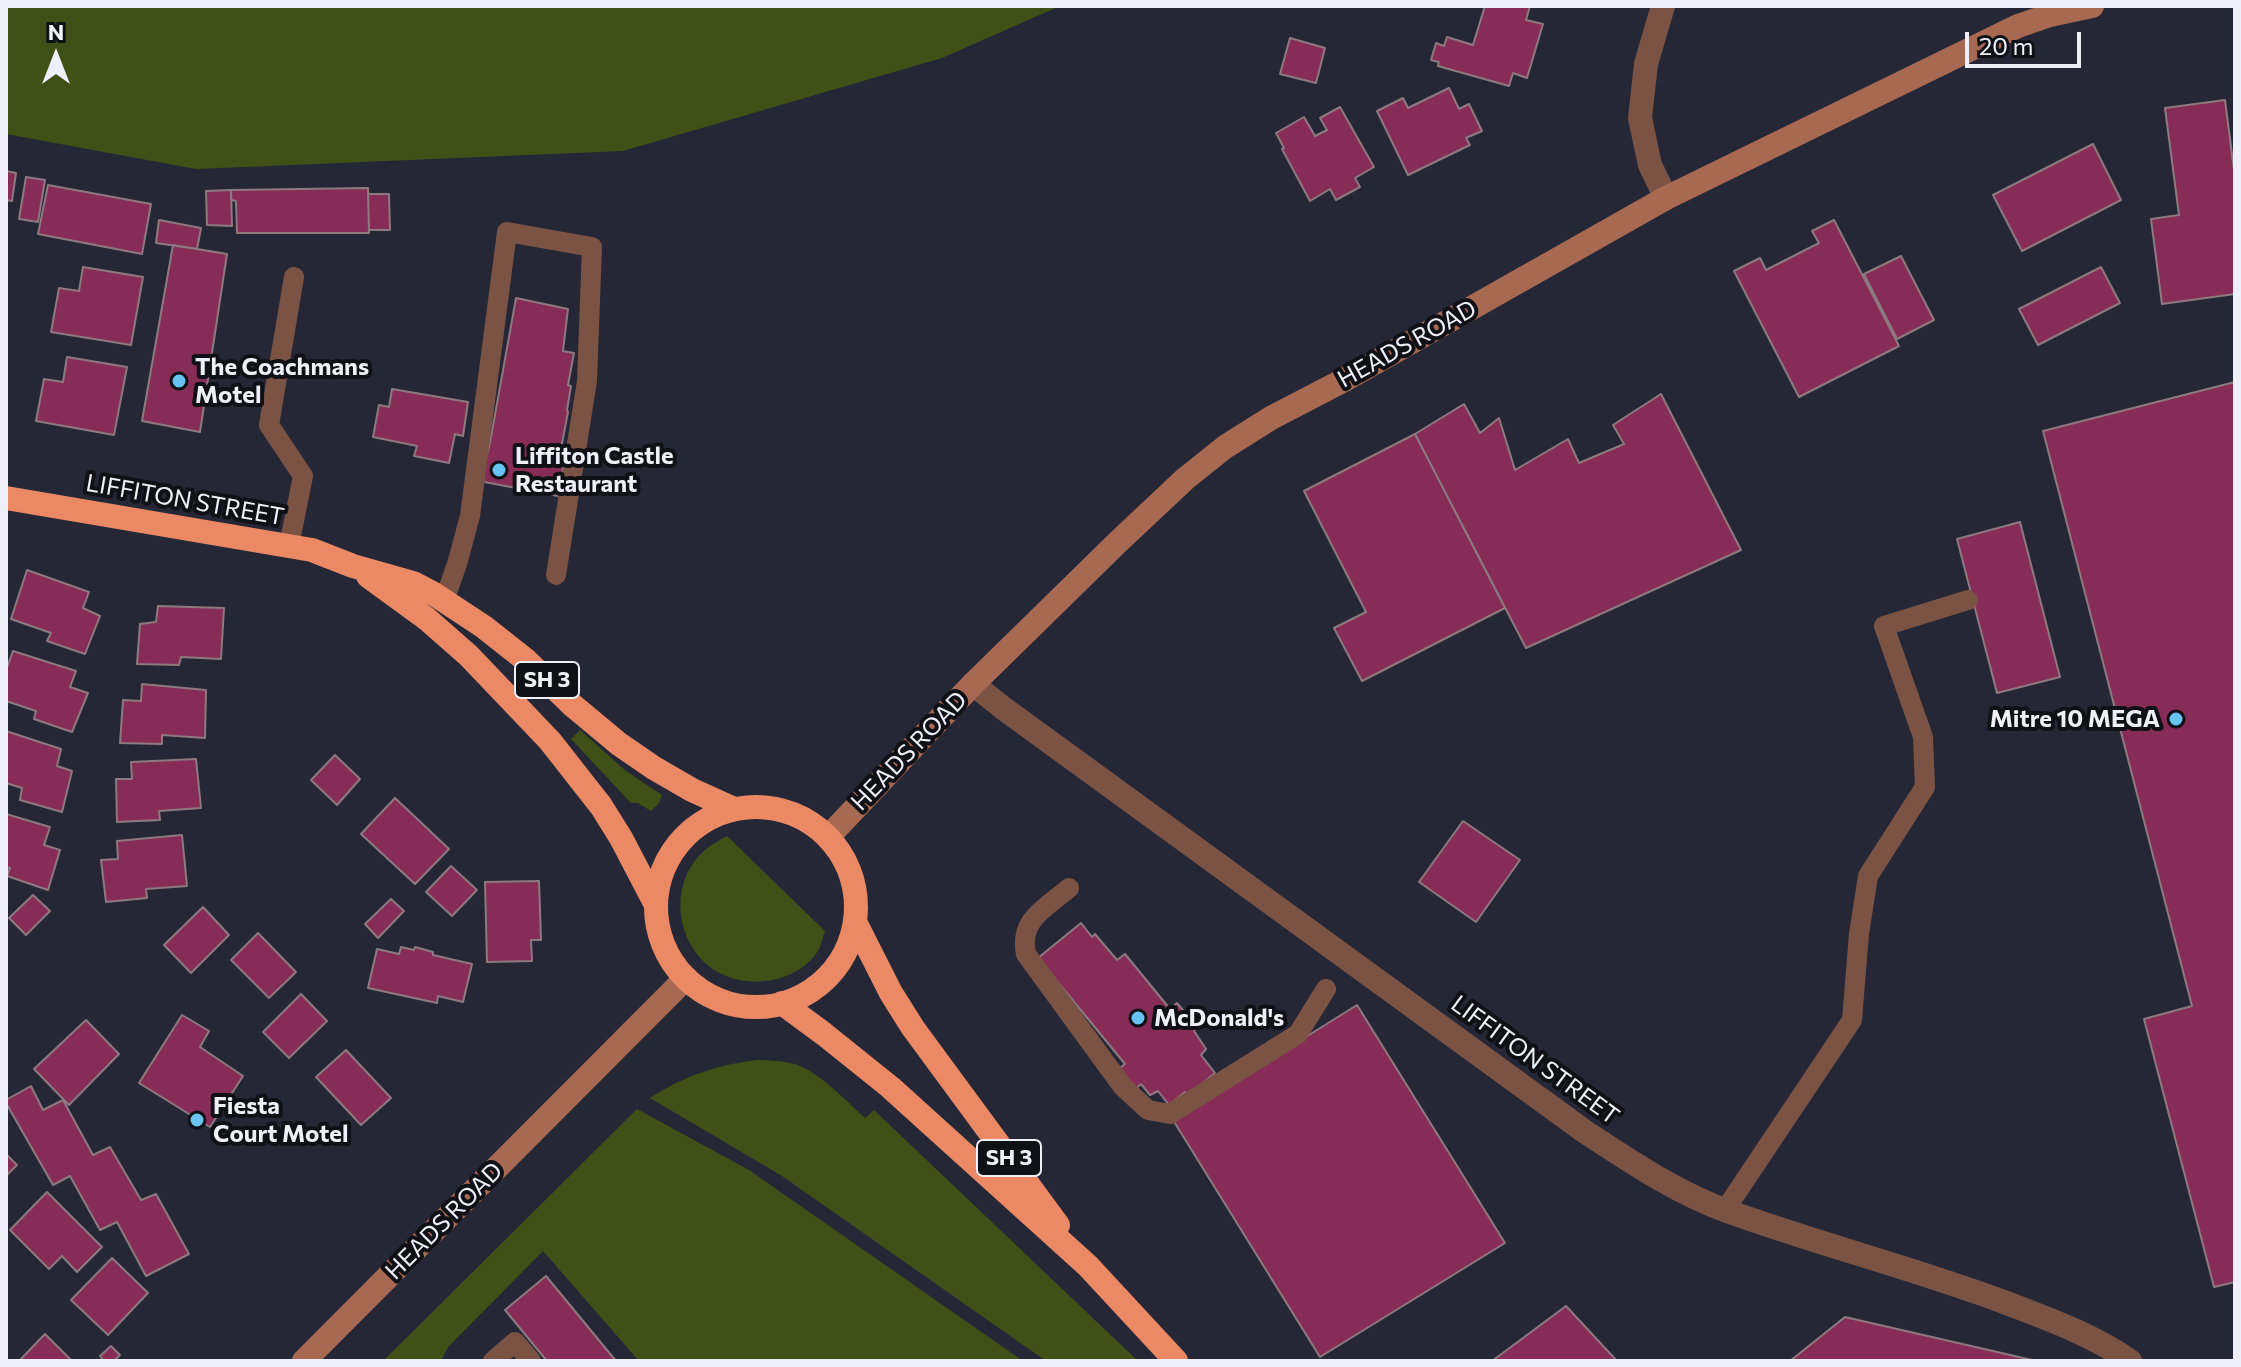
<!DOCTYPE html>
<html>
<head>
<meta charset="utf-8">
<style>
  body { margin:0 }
  #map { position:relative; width:2241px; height:1367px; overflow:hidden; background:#262736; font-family:Commissioner,sans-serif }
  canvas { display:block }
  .frame { position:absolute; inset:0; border:8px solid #eeeff9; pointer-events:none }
  .north { position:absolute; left:16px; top:16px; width:80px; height:80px; -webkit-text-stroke:6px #101117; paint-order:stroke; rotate:0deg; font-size:22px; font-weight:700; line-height:32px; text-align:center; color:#eeeff9 }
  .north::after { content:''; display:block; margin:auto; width:28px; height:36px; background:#eeeff9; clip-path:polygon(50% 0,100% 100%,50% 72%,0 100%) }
  .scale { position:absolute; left:1965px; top:32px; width:116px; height:36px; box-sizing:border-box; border:4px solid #eeeff9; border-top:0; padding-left:10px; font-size:24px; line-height:28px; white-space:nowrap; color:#eeeff9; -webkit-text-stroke:6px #101117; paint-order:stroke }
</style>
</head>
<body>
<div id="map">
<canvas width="2241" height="1367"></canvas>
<div class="frame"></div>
<div class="north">N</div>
<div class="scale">20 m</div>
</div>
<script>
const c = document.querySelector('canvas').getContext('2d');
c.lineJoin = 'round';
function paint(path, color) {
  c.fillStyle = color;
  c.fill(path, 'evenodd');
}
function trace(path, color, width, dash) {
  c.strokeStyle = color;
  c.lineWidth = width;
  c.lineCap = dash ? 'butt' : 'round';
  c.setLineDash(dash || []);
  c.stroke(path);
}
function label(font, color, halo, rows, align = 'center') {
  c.font = font + ' Commissioner,sans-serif';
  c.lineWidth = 8;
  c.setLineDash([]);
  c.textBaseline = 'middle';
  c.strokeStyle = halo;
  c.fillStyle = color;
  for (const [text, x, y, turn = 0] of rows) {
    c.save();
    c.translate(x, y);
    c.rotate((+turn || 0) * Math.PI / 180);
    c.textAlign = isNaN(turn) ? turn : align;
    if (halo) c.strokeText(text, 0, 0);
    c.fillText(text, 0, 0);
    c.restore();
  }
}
paint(new Path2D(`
  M6 6H1060L942 58 623 151 196 169 6 134Z
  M580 730 626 771 662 795 659 803 651 811 638 803H631L571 739Z
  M727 836 825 931C823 937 821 944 819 949 797 987 736 992 705 963 673 933 671 878 706 849 712 844 720 840 727 836Z
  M757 1060C770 1060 782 1061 795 1064 821 1073 845 1100 865 1118L874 1110 1138 1361H1046L782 1176 650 1098C682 1077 718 1064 757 1060Z
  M637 1109 749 1170 1023 1361H639L543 1251 448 1347 441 1361H383Z`), '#405017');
const building = new Path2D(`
  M1485 6H1530L1526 20 1543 24 1527 78 1513 73 1509 86 1438 66 1439 62 1431 60 1436 43 1444 46 1447 37 1473 45Z
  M1290 38 1325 48 1316 83 1280 74Z
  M1449 88 1459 109 1469 104 1482 131 1466 138 1470 145 1408 175 1377 111 1403 98 1408 108Z
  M2225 100 2235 178V294L2162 304 2151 219 2179 215 2165 108Z
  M1340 107 1374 167 1355 178 1360 187 1336 200 1330 189 1310 201 1282 149 1284 148 1276 133 1304 117 1315 136 1327 130 1320 118Z
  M2093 144 2121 200 2022 251 1993 195Z
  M6 171 16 173 12 201 6 200Z
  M26 177 45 180 38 222 19 219Z
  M48 185 151 204 142 254 38 234Z
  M368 188 369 233H237L236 201 231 200V190Z
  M231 190 232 226 207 225 206 191Z
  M368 194H389L390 230H369Z
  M159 220 201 228 197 249 156 243Z
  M1834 220 1899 346 1799 397 1734 271 1760 258 1766 270 1819 243 1812 231Z
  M173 245 227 254 200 432 142 421Z
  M1901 256 1934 320 1897 339 1864 274Z
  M83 267 143 277 131 345 51 332 59 288 79 291Z
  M2101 267 2120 303 2038 345 2019 309Z
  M516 298 568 309 563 351 574 353 568 385 571 386 567 410 568 412 559 459 564 461 558 496 479 481 489 448Z
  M67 357 127 367 114 435 36 421 44 379 63 382Z
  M2235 382V1282L2214 1287 2144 1019 2192 1006 2043 431Z
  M392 389 468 402 463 436 455 434 449 463 414 456 417 446 373 437 379 405 389 407Z
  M1661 394 1741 550 1526 648 1415 434 1464 404 1480 433 1499 418 1515 470 1568 439 1579 463 1624 444 1613 425Z
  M1415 434 1505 608 1362 681 1334 628 1366 612 1304 491Z
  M2020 522 2060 677 1997 693 1957 539Z
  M27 570 89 592 83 608 100 616 85 654 47 641 51 633 11 619Z
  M158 606 224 608 221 659 181 657 179 665 137 664 140 624 156 622Z
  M13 651 76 671 70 687 88 693 72 732 34 719 36 711 6 701V670Z
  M142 684 206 690 205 738 162 735V744L120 743 123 700 141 701Z
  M6 731 61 749 57 766 72 771 62 812 20 800 22 788 6 783Z
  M335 755 360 779 337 805 311 780Z
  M196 759 201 808 159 811 160 820 117 822 116 779H132L131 762Z
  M395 798 449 849 415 884 361 834Z
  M6 814 50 827 44 845 60 850 48 890 7 876 10 868 6 867Z
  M1463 821 1520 860 1476 922 1419 882Z
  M182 835 187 886 146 889 147 898 106 902 101 860 118 859 117 841Z
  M451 866 477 890 452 916 426 892Z
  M539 881 541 940H531L532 961 487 962 485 882Z
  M33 895 50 911 26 935 9 918Z
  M391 899 404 911 378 938 365 924Z
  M203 907 229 935 191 973 164 945Z
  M1081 923 1092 937 1095 934 1117 960 1125 954 1170 1009 1177 1003 1197 1027 1194 1031 1206 1049 1201 1055 1215 1073 1187 1096 1185 1092 1169 1105 1158 1091 1150 1095 1141 1084 1132 1092 1116 1071 1125 1064 1038 958Z
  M258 933 296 972 269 998 231 960Z
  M401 947 414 950 415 947 433 952V955L472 964 463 1002 438 996 437 1003 368 988 377 949 399 954Z
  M301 994 327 1021 289 1058 263 1032Z
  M1357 1005 1505 1243 1320 1357 1173 1120Z
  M182 1015 209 1031 200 1047 243 1076 210 1127 139 1083Z
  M86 1020 119 1054 69 1105 34 1069Z
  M346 1050 391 1098 361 1125 316 1077Z
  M31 1086 43 1110 63 1100 93 1155 110 1147 141 1200 156 1194 189 1254 146 1276 117 1222 100 1230 70 1176 53 1185 6 1103V1100Z
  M6 1154 17 1165 6 1176Z
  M47 1192 102 1247 77 1272 62 1256 49 1269 10 1230Z
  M112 1258 148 1293 108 1335 71 1300Z
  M546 1276 616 1361H547L505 1310Z
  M1566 1306 1617 1361H1492Z
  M1845 1317 2032 1360V1361H1790Z
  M45 1334 72 1361H19Z
  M111 1346 120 1355 114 1361H104L100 1356Z`);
paint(building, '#862c56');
trace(building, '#8d7980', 2);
trace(new Path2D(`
  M289 546 303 476 269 425 294 277
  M444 601 457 564 470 516 507 232 592 247 587 381 556 575
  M1069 888C1046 908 1019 919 1026 954L1123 1087 1148 1110 1170 1114 1298 1034 1326 989
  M1725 1210 1852 1020 1859 934 1868 876 1925 787 1923 737 1884 626 1968 600
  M493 1361 515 1342 531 1361`), '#7a5344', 20);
trace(new Path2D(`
  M1663 6 1646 64 1640 118 1650 165 1666 198
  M973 684 1003 708 1584 1131C1630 1161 1675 1192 1727 1211 1818 1244 1913 1268 2004 1302 2048 1319 2091 1334 2130 1361`), '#7a5344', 24);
trace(new Path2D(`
  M828 837 973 684 1118 542 1185 479 1225 447 1271 418 1346 379 1666 198 2018 26 2050 15 2092 6
  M304 1361 686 978`), '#a86952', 24);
trace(new Path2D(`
  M6 498 312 550 353 566 413 583 434 594 484 627 527 661 571 704 619 744 654 768 692 790 734 809
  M368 576 427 619 469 656 550 741 601 806 621 838 656 905
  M656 907a100 100 0 1 1 200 0a100 100 0 1 1-200 0Z
  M855 922 891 993 913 1028 1058 1225
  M782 1003 824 1034 890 1087 1088 1266 1176 1361`), '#eb8965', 24);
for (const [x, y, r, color] of [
  [179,381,8,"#69c3f1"],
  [499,470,8,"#69c3f1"],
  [2176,719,8,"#69c3f1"],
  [1138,1018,8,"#69c3f1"],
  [197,1120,8,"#69c3f1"]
]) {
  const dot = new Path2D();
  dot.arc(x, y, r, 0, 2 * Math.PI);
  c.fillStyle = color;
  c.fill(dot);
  trace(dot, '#101117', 3);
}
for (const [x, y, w] of [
  [547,680,64],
  [1009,1158,64]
]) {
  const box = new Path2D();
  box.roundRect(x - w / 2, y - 18, w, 36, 6);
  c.fillStyle = '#101117';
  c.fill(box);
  trace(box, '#eeeff9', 2);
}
label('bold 22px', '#eeeff9', null, [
  ["SH 3",547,680],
  ["SH 3",1009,1158]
]);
label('24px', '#eeeff9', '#101117', [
  ["HEADS ROAD",1407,344,-29],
  ["LIFFITON STREET",185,500,10],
  ["HEADS ROAD",909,751,-46],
  ["LIFFITON STREET",1535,1060,36],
  ["HEADS ROAD",444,1221,-45]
]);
label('bold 24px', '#eeeff9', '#101117', [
  ["The Coachmans",195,367],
  ["Motel",195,395],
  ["Liffiton Castle",515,456],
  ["Restaurant",515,484],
  ["Mitre 10 MEGA",2160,719,"right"],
  ["McDonald's",1154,1018],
  ["Fiesta",213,1106],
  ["Court Motel",213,1134]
], 'left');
</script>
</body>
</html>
